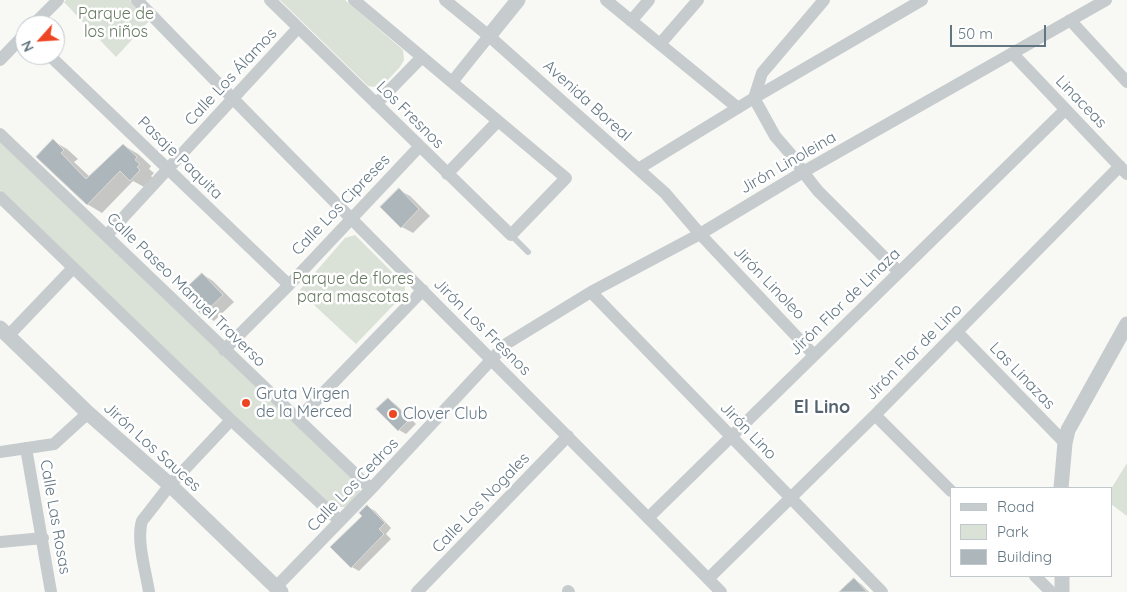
<!DOCTYPE html>
<html>
<head>
<meta charset="utf-8">
<style>
  body { margin:0 }
  #map { position:relative; width:1127px; height:592px; overflow:hidden; background:#f8f8f5; font-family:Quicksand,sans-serif }
  canvas { display:block }
  .legend { position:absolute; left:950px; top:487px; width:162px; height:90px; box-sizing:border-box; background:#fff; border:1px solid #c0c8cd; margin:0; padding:6px 9px; list-style:none; font-size:15px; color:#627682 }
  .legend li { display:flex; align-items:center; gap:10px; height:25px }
  .legend b { width:25px; border:1px solid #c0c8cd }
  .north { position:absolute; left:15px; top:15px; width:50px; height:50px; box-sizing:border-box; background:#fff; border:1px solid #c0c8cd; border-radius:50%; rotate:244deg; font-size:14px; font-weight:700; line-height:20px; text-align:center; color:#627682 }
  .north::after { content:''; display:block; margin:auto; width:18px; height:22px; background:#ed4521; clip-path:polygon(50% 0,100% 100%,50% 72%,0 100%) }
  .scale { position:absolute; left:950px; top:25px; width:96px; height:22px; box-sizing:border-box; border:2px solid #627682; border-top:0; padding-left:6px; font-size:15px; line-height:18px; white-space:nowrap; color:#627682; -webkit-text-stroke:4px #fff; paint-order:stroke }
</style>
</head>
<body>
<div id="map">
<canvas width="1127" height="592"></canvas>
<ul class="legend">
<li><b style="height:6px;background:#c6cbcd"></b>Road</li>
<li><b style="height:14px;background:#dae1d6"></b>Park</li>
<li><b style="height:14px;background:#acb6bb"></b>Building</li>
</ul>
<div class="north">N</div>
<div class="scale">50 m</div>
</div>
<script>
const c = document.querySelector('canvas').getContext('2d');
c.lineJoin = 'round';
function paint(path, color) {
  c.fillStyle = color;
  c.fill(path, 'evenodd');
}
function trace(path, color, width, dash) {
  c.strokeStyle = color;
  c.lineWidth = width;
  c.lineCap = dash ? 'butt' : 'round';
  c.setLineDash(dash || []);
  c.stroke(path);
}
function label(font, color, halo, rows, align = 'center') {
  c.font = font + ' Quicksand,sans-serif';
  c.lineWidth = 5;
  c.setLineDash([]);
  c.textBaseline = 'middle';
  c.strokeStyle = halo;
  c.fillStyle = color;
  for (const [text, x, y, turn = 0] of rows) {
    c.save();
    c.translate(x, y);
    c.rotate((+turn || 0) * Math.PI / 180);
    c.textAlign = isNaN(turn) ? turn : align;
    if (halo) c.strokeText(text, 0, 0);
    c.fillText(text, 0, 0);
    c.restore();
  }
}
paint(new Path2D(`
  M66 0H130L150 20 116 57 64 2Z
  M280 0H345L403 50 404 60 400 67 384 84 375 87 368 86Z
  M0 141 355 480 360 491 359 495 345 507H332L245 427 0 190Z
  M355 235 405 285V293L356 344 299 291 345 238Z
  M1127 463V516L1111 504V489Z`), '#dae1d6');
paint(new Path2D(`
  M53 141 67 149 78 159 74 162 90 177 123 145 138 154 151 166 149 169 154 173 151 176 154 179 146 188 133 181 102 213 87 204Z
  M399 190 410 196 430 216 413 233 402 227Z
  M202 274 213 281 234 302 214 321 203 314 183 293Z
  M388 399 395 404 416 424 406 434 399 430Z
  M367 506 375 511 391 528 386 534 391 539 359 571 352 567 332 547 364 516Z
  M854 580 861 584 869 592H841Z`), '#0003');
const building = new Path2D(`
  M53 139 64 150 61 153 86 179 123 144 137 157 135 160 140 164 137 167 140 170 130 181 120 171 87 205 36 157Z
  M399 188 419 209 401 228 380 207Z
  M202 273 223 295 202 315 181 293Z
  M388 398 410 419 398 431 376 409Z
  M367 505 385 523 379 529 384 534 351 568 330 547 362 516 359 513Z
  M854 578 867 592H839Z`);
paint(building, '#acb6bb');
trace(building, '#dadad8', 1);
trace(new Path2D(`
  M511 235 528 252`), '#c6cbcd', 6);
trace(new Path2D(`
  M137 0C329 199 527 394 721 592
  M270 0 511 235 566 178 354 0
  M445 0 489 36 665 193 700 234 814 355
  M606 0 738 108
  M824 0 762 73 754 98 775 136 794 158 803 172 818 191 899 272
  M1070 20 1127 82
  M631 21 649 0
  M33 25 58 0
  M660 44 698 0
  M1012 53 1127 174
  M49 55 289 285
  M0 60 25 34
  M452 82 489 36
  M376 104 422 57
  M0 134 371 489
  M638 169 754 98 922 0
  M447 174 498 121
  M0 197 231 420 340 521
  M107 235 298 28
  M591 292 882 592
  M957 332 1065 443
  M8 336 73 268
  M224 350 289 285 419 147
  M875 415 951 491
  M299 418 423 290
  M26 448 51 592
  M0 452 54 444 88 413
  M648 518 1065 110
  M0 542 43 538
  M1035 576 1051 592
  M708 579 875 415 1120 166
  M276 587 371 489 506 344 591 292 700 234 803 172 1106 0
  M568 591 569 592
  M149 592C146 572 136 540 142 521L170 485 231 420
  M417 592 568 436`), '#c6cbcd', 12);
trace(new Path2D(`
  M489 36 518 0
  M0 328 88 413 170 485 281 592
  M1061 488 1065 443 1068 430 1127 324
  M1062 576V592`), '#c6cbcd', 15);
for (const [x, y, r, color] of [
  [246,403,5,"#ed4521"],
  [393,414,5,"#ed4521"]
]) {
  const dot = new Path2D();
  dot.arc(x, y, r, 0, 2 * Math.PI);
  c.fillStyle = color;
  c.fill(dot);
  trace(dot, '#fff', 2);
}
label('16px', '#677a61', '#fff', [
  ["Parque de",116,14],
  ["los niños",116,32],
  ["Parque de flores",353,279],
  ["para mascotas",353,297]
]);
label('16px', '#627682', '#fff', [
  ["Calle Los Álamos",231,77,-47],
  ["Avenida Boreal",587,101,42],
  ["Linaceas",1081,102,46],
  ["Los Fresnos",410,115,45],
  ["Pasaje Paquita",180,158,44],
  ["Jirón Linoleina",788,163,-30],
  ["Calle Los Cipreses",341,205,-46],
  ["Jirón Linoleo",769,283,46],
  ["Calle Paseo Manuel Traverso",186,290,44],
  ["Jirón Flor de Linaza",845,302,-44],
  ["Jirón Los Fresnos",482,327,45],
  ["Jirón Flor de Lino",914,352,-45],
  ["Las Linazas",1022,376,46],
  ["Jirón Lino",748,431,46],
  ["Jirón Los Sauces",152,447,42],
  ["Calle Los Cedros",353,485,-46],
  ["Calle Los Nogales",481,503,-46],
  ["Calle Las Rosas",55,517,80]
]);
label('16px', '#627682', '#fff', [
  ["Gruta Virgen",256,394],
  ["de la Merced",256,412],
  ["Clover Club",403,414]
], 'left');
label('bold 18px', '#54636d', '#fff', [
  ["El Lino",822,408]
]);
</script>
</body>
</html>
